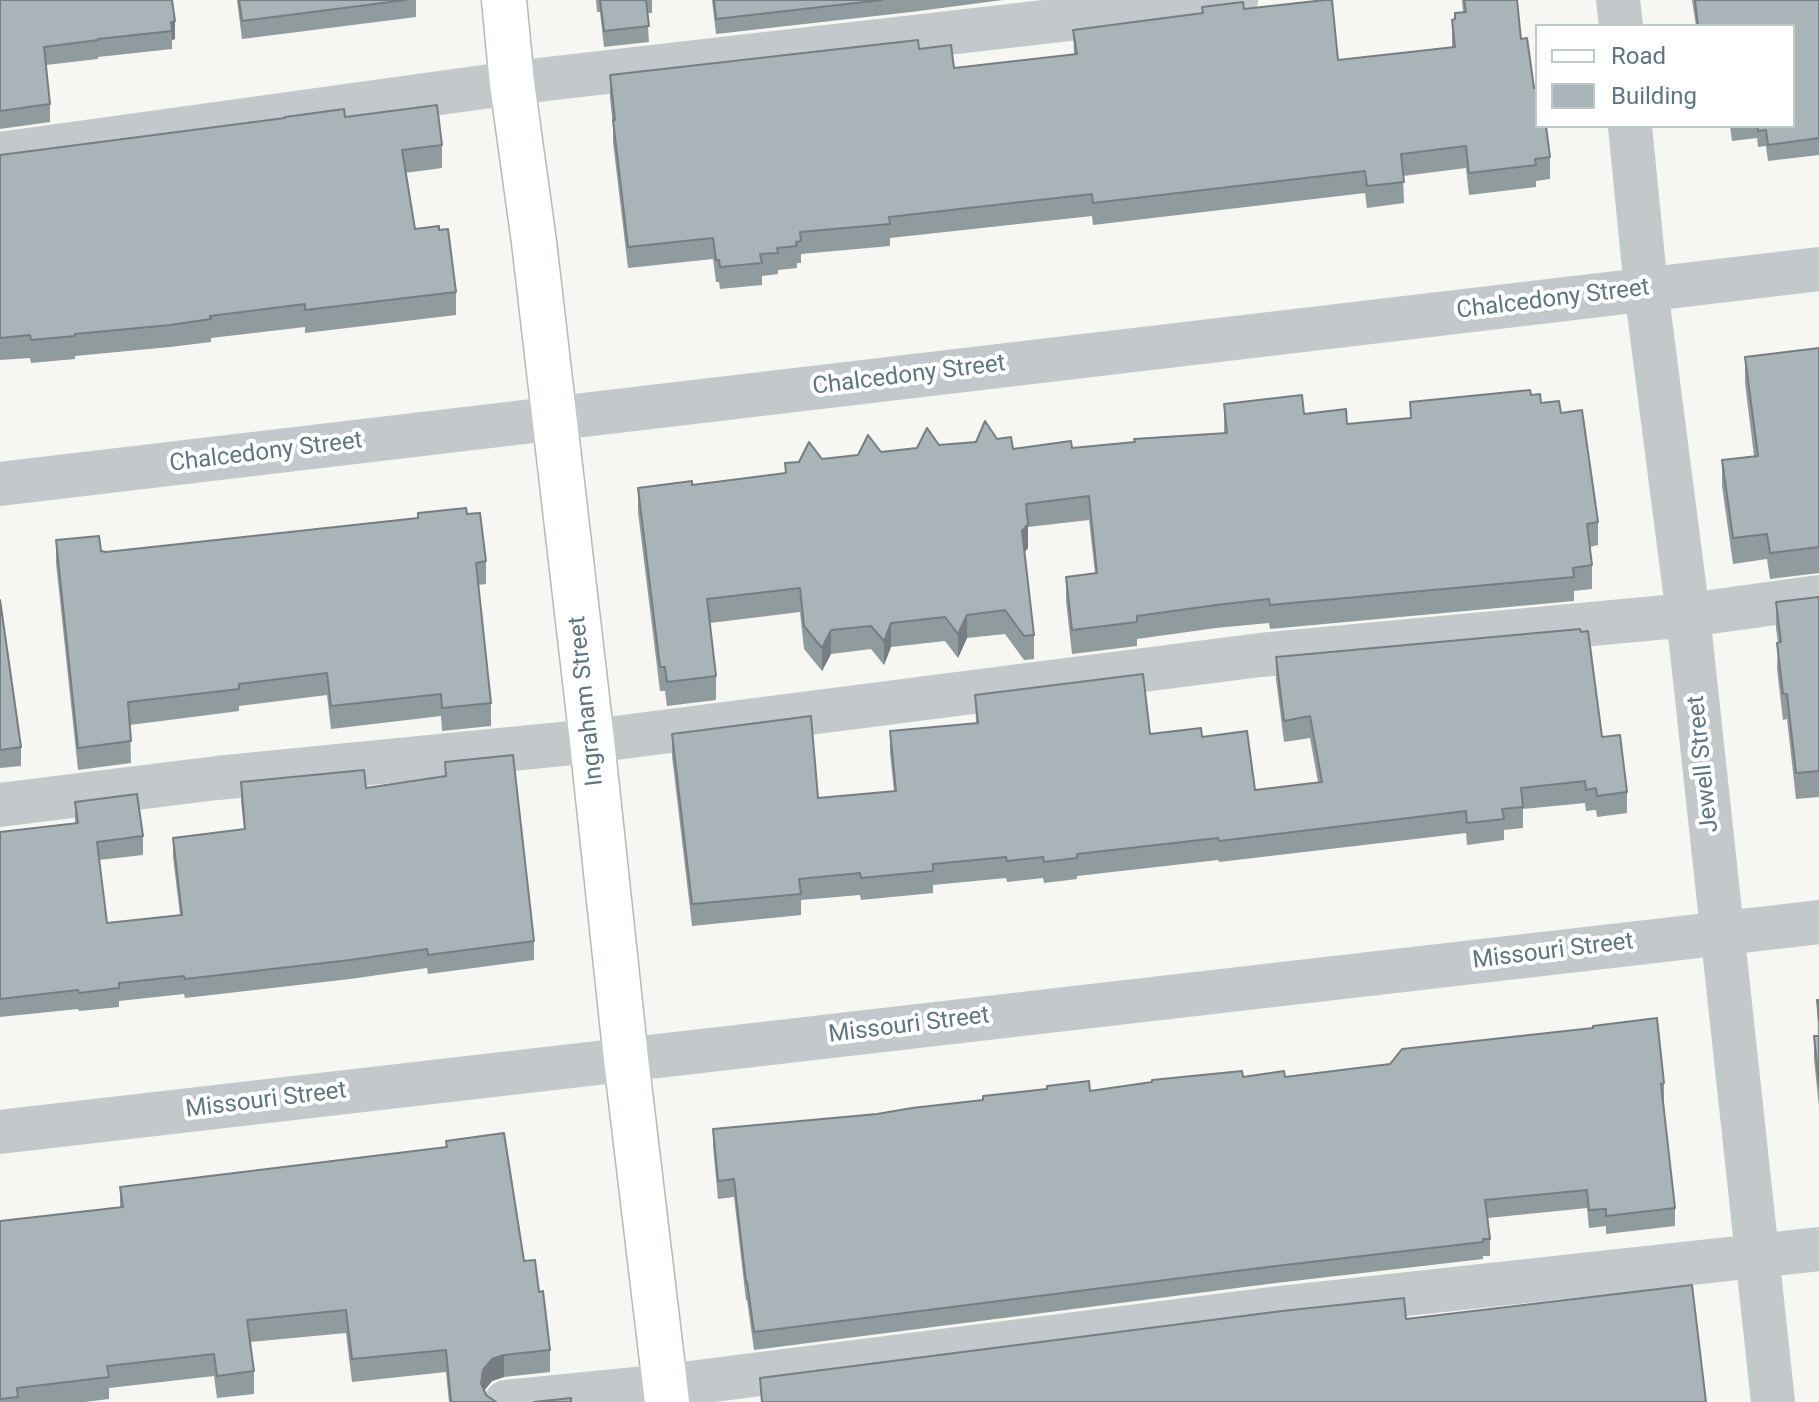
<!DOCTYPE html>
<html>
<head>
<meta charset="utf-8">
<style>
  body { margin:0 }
  #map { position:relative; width:1819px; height:1402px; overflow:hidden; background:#f6f6f2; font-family:Roboto,sans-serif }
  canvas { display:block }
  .legend { position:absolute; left:1535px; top:24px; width:260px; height:104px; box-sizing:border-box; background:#fff; border:2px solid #bfc8cc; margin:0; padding:10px 14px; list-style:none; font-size:24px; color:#5e7680 }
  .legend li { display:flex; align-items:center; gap:16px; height:40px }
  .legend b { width:40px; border:2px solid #bfc8cc }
</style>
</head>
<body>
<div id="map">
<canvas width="1819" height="1402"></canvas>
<ul class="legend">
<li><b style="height:10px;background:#fff"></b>Road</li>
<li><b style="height:22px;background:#a8b4b8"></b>Building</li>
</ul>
</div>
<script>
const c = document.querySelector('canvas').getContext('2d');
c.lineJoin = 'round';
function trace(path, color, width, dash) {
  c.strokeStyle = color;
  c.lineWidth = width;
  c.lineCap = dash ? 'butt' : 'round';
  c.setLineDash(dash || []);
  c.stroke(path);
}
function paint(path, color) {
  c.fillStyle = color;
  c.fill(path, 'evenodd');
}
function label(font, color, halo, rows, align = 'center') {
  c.font = font + ' Roboto,sans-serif';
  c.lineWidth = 8;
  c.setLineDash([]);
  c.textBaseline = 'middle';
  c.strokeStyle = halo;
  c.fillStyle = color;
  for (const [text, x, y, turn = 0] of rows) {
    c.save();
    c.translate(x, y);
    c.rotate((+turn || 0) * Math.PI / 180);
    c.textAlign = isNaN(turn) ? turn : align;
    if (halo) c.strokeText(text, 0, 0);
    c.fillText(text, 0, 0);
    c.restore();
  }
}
const major = new Path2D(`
  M504 0 512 83 534 242 592 741 626 1059 667 1402`);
trace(major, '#b3babd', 47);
trace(new Path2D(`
  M1618 0 1621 26
  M1630 126 1646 289 1688 615 1773 1402
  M0 154 512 83 1236 0
  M0 484 1819 269
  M0 805 217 778 592 741 1260 655 1688 615 1819 597
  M0 1132 1819 922
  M506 1402 666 1386 1279 1308 1819 1249`), '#c3c8cb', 44);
trace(major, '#fff', 44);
paint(new Path2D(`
  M0 0H172L175 39 172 40V49L98 57V59L46 65 50 104V122L0 129Z
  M237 0H416V17L242 39Z
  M596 0H652V13H647L649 42 604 47 600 12H597Z
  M712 0H1003L911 12 716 34Z
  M1462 0H1517L1521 39 1537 126 1550 157V179L1536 181V187L1469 195 1466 168 1403 176 1404 203 1367 208 1365 193 1093 225 1092 216 890 238V246L801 254V263H797V268L778 270V274L762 276V285L720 289 719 282H716L713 259 628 268 613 142V128L610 97V75L919 49 954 68 1074 55 1073 30 1244 9 1338 60 1452 47V20L1455 19 1463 12Z
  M1692 0H1819V155L1768 161 1766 146 1758 147 1757 138 1732 141 1730 126H1793V26H1696Z
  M345 117 442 145V168L405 173 415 229 439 230 456 292V315L305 333V327L211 338V342L170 347 75 356V359L31 363 30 358 0 360V155Z
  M1819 348V573L1770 579 1767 559 1733 564 1722 486V460L1754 456 1745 383V357Z
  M1531 395 1541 403 1561 413 1598 522V545L1590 547 1592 565V589L1574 591V601L1270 629 1269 623 1216 628 1137 639V646L1072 654 1066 601V577L1095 573 1089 520 1028 527V548L1025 552 1034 635V659L1024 660 1005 634 967 638 958 658 945 641 891 647 884 665 871 649 831 654 822 671 804 649 800 612 710 623 716 676V700L667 706 665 691H660L638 512V488L692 485 785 473V463L997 439 1013 449 1072 448 1224 433V404L1304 414 1347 424 1410 418V402Z
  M467 514 486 561V584L478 585 491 703V726L442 731 441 716 331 729 327 695 239 706V711L130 725 131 763 78 770 56 563V540L106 552Z
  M1819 597V797L1796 799 1787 719 1783 720 1777 669 1778 643 1776 628V602Z
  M0 600 21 747V766L0 768Z
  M1276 657 1602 737 1627 792V813L1597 817 1596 810 1586 811 1585 803 1523 809V828L1504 830V840L1467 845 1466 833 1219 862 1218 860 1077 876V879L1044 883 1043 878 1007 882 1006 878 933 885V893L861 900 860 895 801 900V915L692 926 672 756V734L818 798 894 791 890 753V731L976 723 975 695 1150 734 1202 737 1255 790 1318 782 1310 738 1284 742 1276 679Z
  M445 762 534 941V960L428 974 427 968 350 979 185 998 184 994 119 1001V1007L79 1011 78 1009 0 1017V832L75 824V802L143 836V855L99 860 107 923 180 915 173 857V838L244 829 241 801V782L366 788 445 776Z
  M1817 1000H1819V1107L1814 1059V1036H1818Z
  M1243 1077 1664 1083V1101H1663L1675 1208V1226L1606 1234V1226L1589 1228 1587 1208 1488 1218 1490 1239V1256H1483V1259L1276 1283 754 1350 747 1300H746L734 1197 718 1199 713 1146V1129L877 1114 1090 1091Z
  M446 1141 524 1261 539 1292 550 1350V1372L504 1377 492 1381 484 1391 486 1395 496 1402H449L446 1372 352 1382 346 1333 250 1342 254 1371V1394L217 1398 214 1376 109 1388V1399L85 1402H0V1221L120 1207V1187L446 1148Z`), '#909b9e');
paint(new Path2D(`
  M175 21V39L172 40 171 22Z
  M1028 524V548L1022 555V531Z
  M967 615V638L958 658V634Z
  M891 623V647L884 665V641Z
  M831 630V654L822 671V648Z
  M504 1355V1377L492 1381 483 1392 481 1383 483 1370 492 1359Z`), '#767e81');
const building = new Path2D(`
  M0 0H172L175 21 171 22 172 31 98 39V40L44 47 50 104 0 111Z
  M239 0H406L242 21Z
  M600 0H646L649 26 604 31Z
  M714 0H882L716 19Z
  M1325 0H1332L1338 60 1455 47 1452 20 1455 19V13L1466 12 1464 0H1517L1521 39 1527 38 1534 88H1537V126H1546L1550 157 1535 159 1536 165 1469 173 1466 146 1401 154 1404 182 1367 186 1365 171 1093 203 1092 194 889 217 890 224 800 232 801 241 796 242 797 246 777 248 778 253 760 254 762 263 720 267 719 260H716L713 238 628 247 613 120H615L610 75 918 40 919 49 951 45 954 68 1077 54 1073 30 1203 13 1202 7 1243 2 1244 9Z
  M1695 0H1819V138L1768 145 1766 130 1758 131 1757 126H1793V26H1698Z
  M437 105 442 145 402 150 415 229 439 226V230L448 229 456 292 305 310V304L210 316 211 319 170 325 75 334V336L31 340 30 335 0 338V155L285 118V117L344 109 345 117Z
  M1819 348V547L1770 553 1767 534 1733 538 1722 460 1758 456 1745 357Z
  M1530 390 1531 395 1540 394 1541 403 1559 401 1561 413 1582 410 1598 522 1587 524 1592 565 1573 568 1574 577 1270 605 1269 599 1216 605 1137 616V622L1072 630 1066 577 1097 573 1089 496 1026 504 1028 524 1022 531 1034 635 1024 636 1005 610 967 615 958 634 945 617 891 623 884 641 871 626 831 630 822 648 804 626 800 588 707 599 716 676 667 682 665 667H660L638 488 692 481V485L786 473 785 463 799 462 809 442 822 459 858 455 868 435 881 452 917 448 927 428 939 445 976 442 985 421 997 439 1011 437 1013 449 1071 441 1072 448 1135 442 1134 439 1227 433 1224 404 1302 395 1304 414 1346 409 1347 424 1411 418 1410 402Z
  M466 508 467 514 480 513 486 561 476 563 491 703 442 708 441 694 331 706 327 673 239 684V689L128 702 131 741 78 748 56 540 99 536 101 551 106 552 418 518V513Z
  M1819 597V771L1796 773 1787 694H1783L1777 643 1781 642 1776 602Z
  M0 600 21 747 0 750Z
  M1580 629 1581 632 1588 631 1602 737 1620 735 1627 792 1597 796 1596 788 1586 790 1585 781 1521 788 1523 807 1502 809 1504 819 1467 823 1466 811 1219 841 1218 838 1077 854V858L1044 862 1043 857 1007 861 1006 857 933 864V871L861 878 860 873 799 879 801 894 692 904 672 734 811 716 818 798 896 791 890 731 978 723 975 695 1143 674 1150 734 1201 728 1202 737 1247 731 1255 790 1322 782 1310 716 1284 721 1276 657Z
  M513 755 534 941 428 955 427 949 350 960 185 979 184 976 119 983V988L79 993 78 990 0 999V832L78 823 75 802 137 794 143 836 97 842 107 923 182 915 173 838 245 829 241 782 364 770 366 788 446 776 445 762Z
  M1817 1000H1819V1020Z
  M1657 1018 1664 1083 1661 1084 1675 1208 1606 1216V1209L1589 1210 1587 1190 1485 1200 1490 1239H1483V1242L1276 1266 754 1332 747 1282H746L734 1179 718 1181 713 1129 877 1114 912 1108 983 1100V1096L1047 1089V1086L1089 1081 1090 1091 1152 1082V1080L1242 1071 1243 1077 1284 1071 1285 1077 1390 1064 1402 1049 1593 1028V1026Z
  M1814 1036H1819V1085Z
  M504 1133 524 1261 535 1260 539 1292 543 1291 550 1350 504 1355 492 1359 483 1370 481 1383 486 1395 496 1402H451L446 1350 352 1359 346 1310 247 1320 254 1371 217 1376 214 1354 107 1366 109 1377 17 1388 18 1397 0 1399V1221L123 1207 120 1187 447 1147 446 1141Z
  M1692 1285 1706 1402H762L760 1378 1282 1311 1404 1298 1406 1319Z
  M571 1398V1402H534Z`);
paint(building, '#a8b4b8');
trace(building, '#767e81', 2);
label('24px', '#5e7680', '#fff', [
  ["Chalcedony Street",1553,300,-7],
  ["Chalcedony Street",909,376,-7],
  ["Chalcedony Street",266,453,-7],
  ["Ingraham Street",587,701,-96],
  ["Jewell Street",1704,764,-96],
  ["Missouri Street",1553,952,-7],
  ["Missouri Street",909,1026,-7],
  ["Missouri Street",266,1101,-7]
]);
</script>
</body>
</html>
